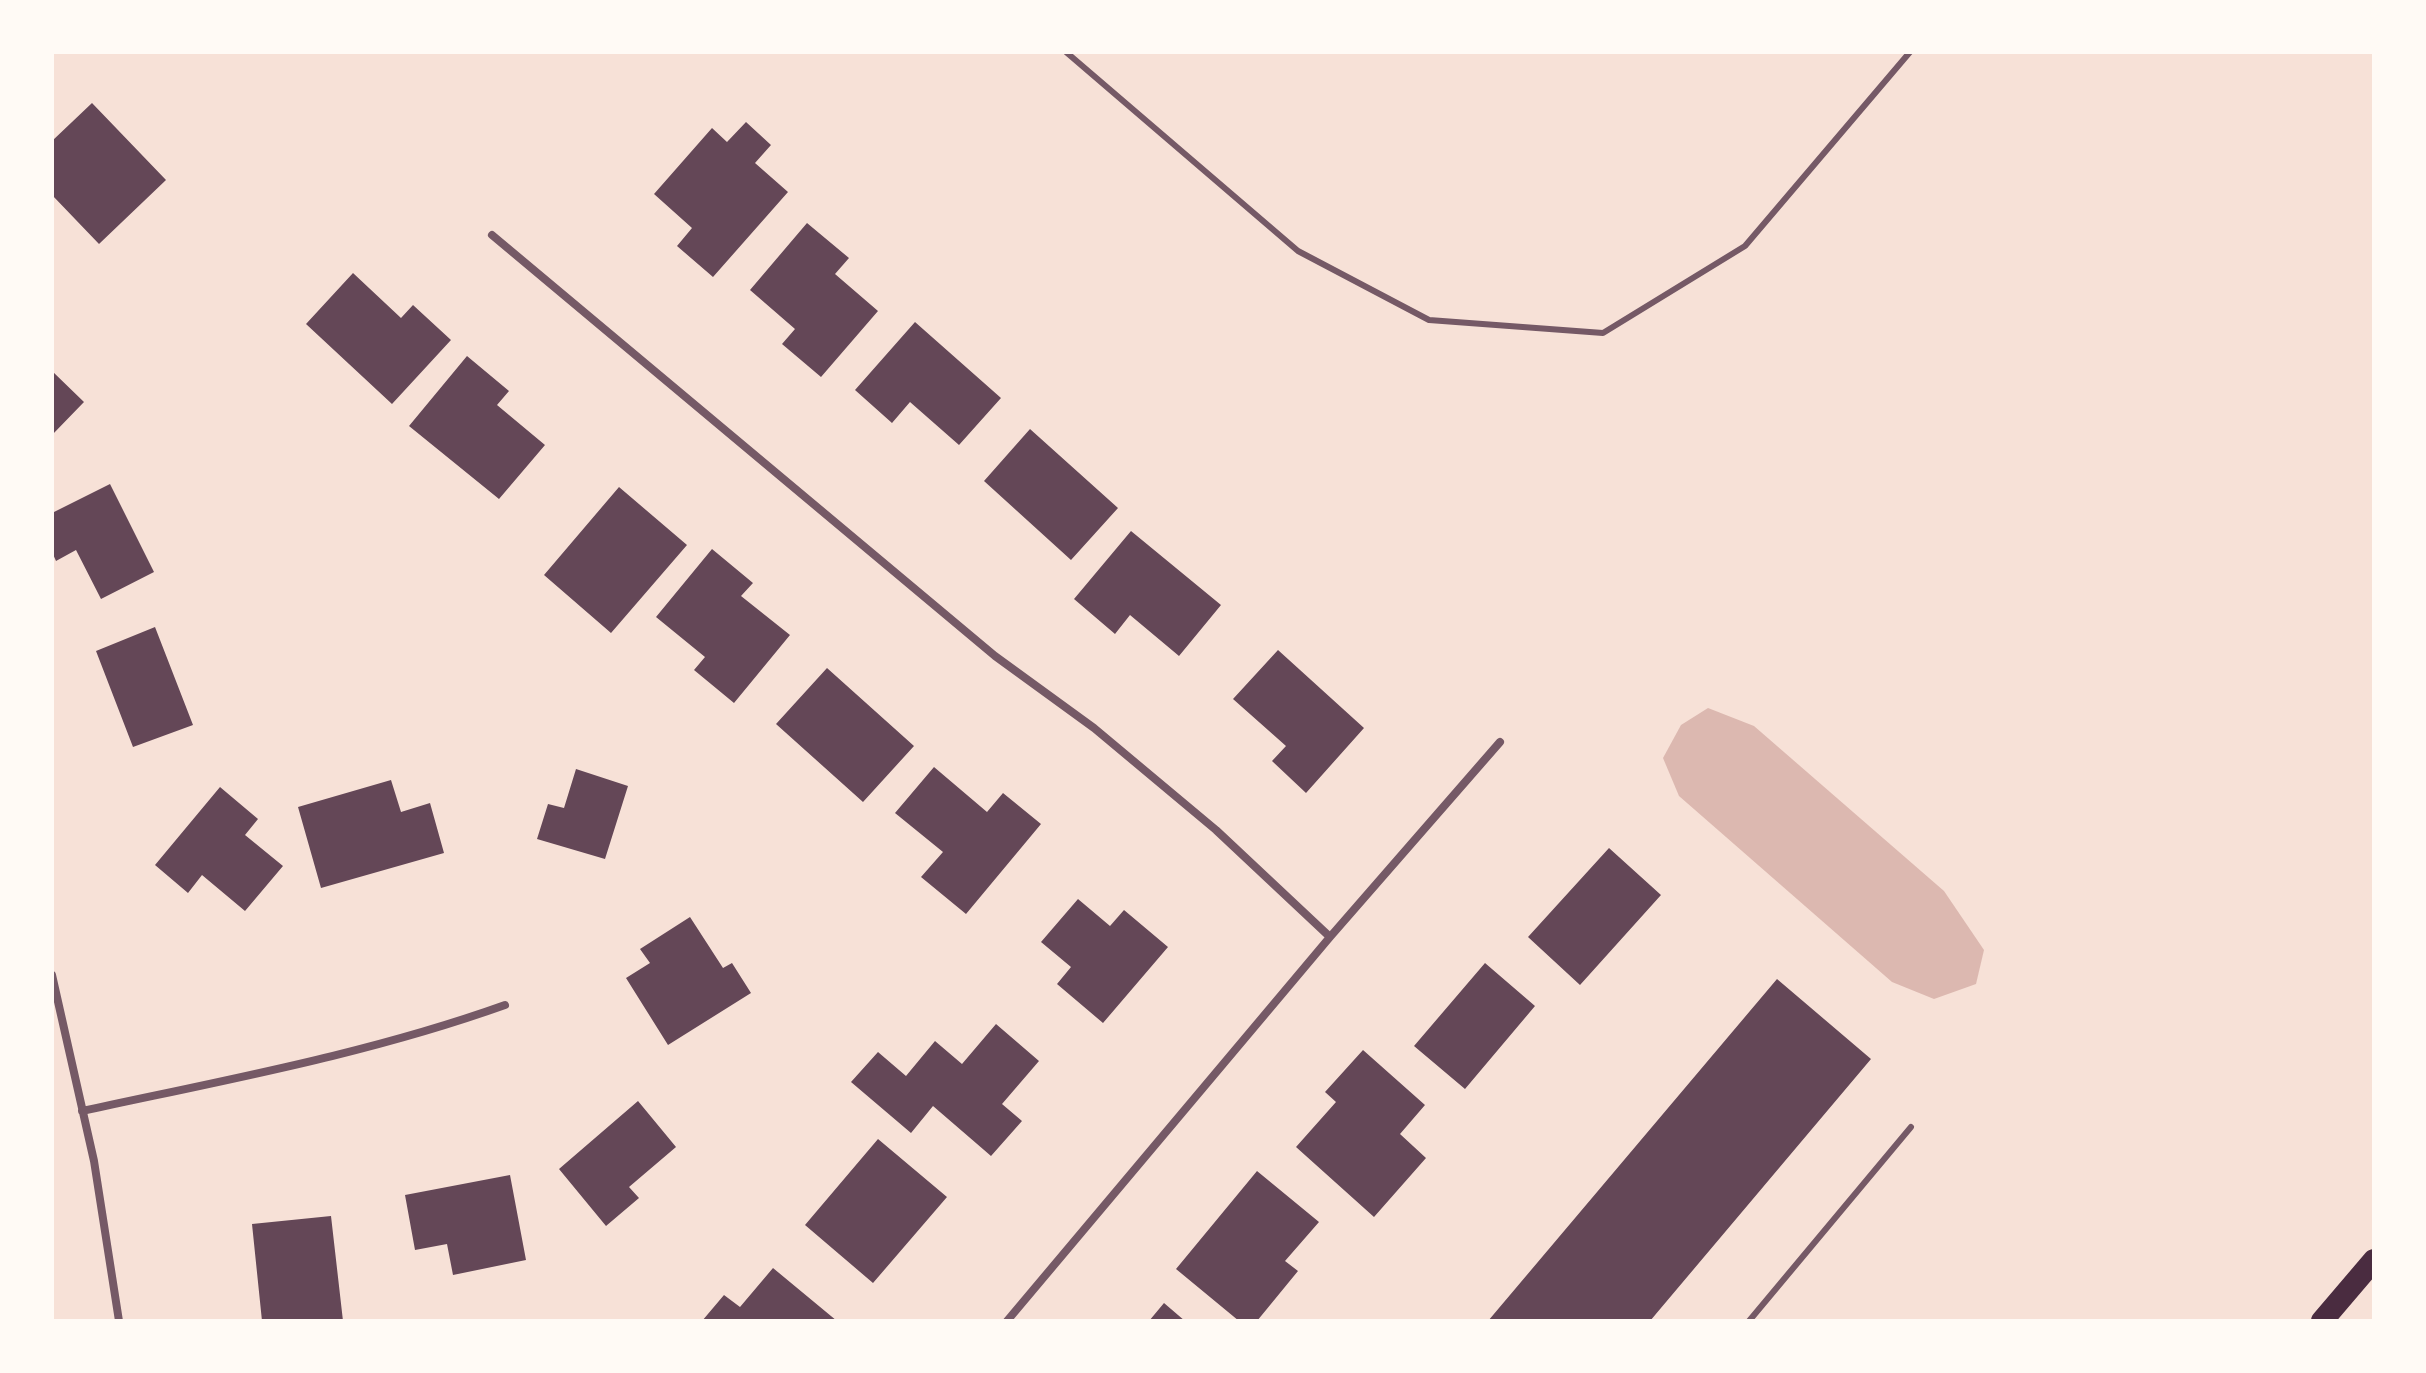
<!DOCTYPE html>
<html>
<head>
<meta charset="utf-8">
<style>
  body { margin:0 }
  #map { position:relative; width:2426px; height:1373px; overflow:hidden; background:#f7e1d7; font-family:Quicksand,sans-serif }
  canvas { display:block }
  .frame { position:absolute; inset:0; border:54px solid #fffaf5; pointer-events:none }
</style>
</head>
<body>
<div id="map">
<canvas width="2426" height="1373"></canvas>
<div class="frame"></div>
</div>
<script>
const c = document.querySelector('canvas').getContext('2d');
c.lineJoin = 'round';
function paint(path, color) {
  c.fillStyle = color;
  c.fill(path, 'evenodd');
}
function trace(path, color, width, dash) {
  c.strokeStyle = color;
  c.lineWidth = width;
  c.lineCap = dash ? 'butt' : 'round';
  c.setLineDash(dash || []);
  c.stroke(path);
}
paint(new Path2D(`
  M1708 708 1754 726 1944 891 1984 950 1976 984 1934 999 1892 982 1679 796 1663 758 1681 725Z`), '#dcb8b0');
paint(new Path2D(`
  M92 103 166 180 99 244 52 195V141Z
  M746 122 771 145 755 163 788 192 713 277 677 246 692 228 654 194 712 128 727 142Z
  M807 223 849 258 835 274 878 311 821 377 782 344 795 329 750 290Z
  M353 273 401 318 413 305 451 340 392 404 306 324Z
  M915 322 1001 398 959 445 910 402 892 423 855 390Z
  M467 356 509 391 497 405 545 445 499 499 409 426Z
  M52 371 84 402 52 435Z
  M1030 429 1118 508 1071 560 984 481Z
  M110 484 154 572 101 599 76 550 56 561 52 552V513Z
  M619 487 687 545 611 633 544 575Z
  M1131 531 1221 605 1179 656 1130 615 1115 634 1074 599Z
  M712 549 753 583 741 596 790 635 734 703 694 670 705 657 656 617Z
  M155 627 193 725 133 747 96 651Z
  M1278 650 1364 728 1306 793 1272 761 1286 746 1233 699Z
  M827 668 914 746 863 802 776 724Z
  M934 767 987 812 1003 793 1041 824 966 914 921 877 943 852 895 813Z
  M576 769 628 786 605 859 537 839 548 804 564 808Z
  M391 780 401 812 430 803 444 853 321 888 298 807Z
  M220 787 258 819 245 835 283 866 245 911 202 875 188 893 155 865Z
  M1609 848 1661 895 1580 985 1528 937Z
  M1078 899 1110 926 1124 910 1168 947 1103 1023 1057 984 1071 967 1041 942Z
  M690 917 723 968 732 963 751 993 668 1045 626 978 650 963 640 949Z
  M1485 963 1535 1006 1465 1089 1414 1046Z
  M1777 979 1871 1059 1650 1321H1488Z
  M996 1024 1039 1061 1002 1104 1022 1121 991 1156 933 1106 911 1133 851 1082 878 1052 906 1076 935 1041 962 1064Z
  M1363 1050 1425 1105 1400 1134 1426 1158 1374 1217 1296 1147 1336 1102 1325 1092Z
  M638 1101 676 1147 629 1187 639 1198 606 1226 559 1169Z
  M878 1139 947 1197 873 1283 805 1225Z
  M1257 1171 1319 1222 1285 1261 1298 1271 1257 1321H1239L1176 1269Z
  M510 1175 526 1260 453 1275 447 1244 415 1250 405 1195Z
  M331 1216 343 1321H262L252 1224Z
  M773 1268 837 1321H702L724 1295 740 1307Z
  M1164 1303 1185 1321H1149Z`), '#644757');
trace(new Path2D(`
  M1066 52 1298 251 1429 320 1603 333 1745 246 1910 52
  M1749 1321 1911 1127`), '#755966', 6);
trace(new Path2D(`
  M492 235 995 656 1094 728 1216 830 1330 937
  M52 975 94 1161 119 1321
  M82 1111C225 1080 368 1054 505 1005
  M1007 1321 1330 937 1500 742`), '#755966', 8);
trace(new Path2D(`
  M2322 1321 2374 1260`), '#4a2c40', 22);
</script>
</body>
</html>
